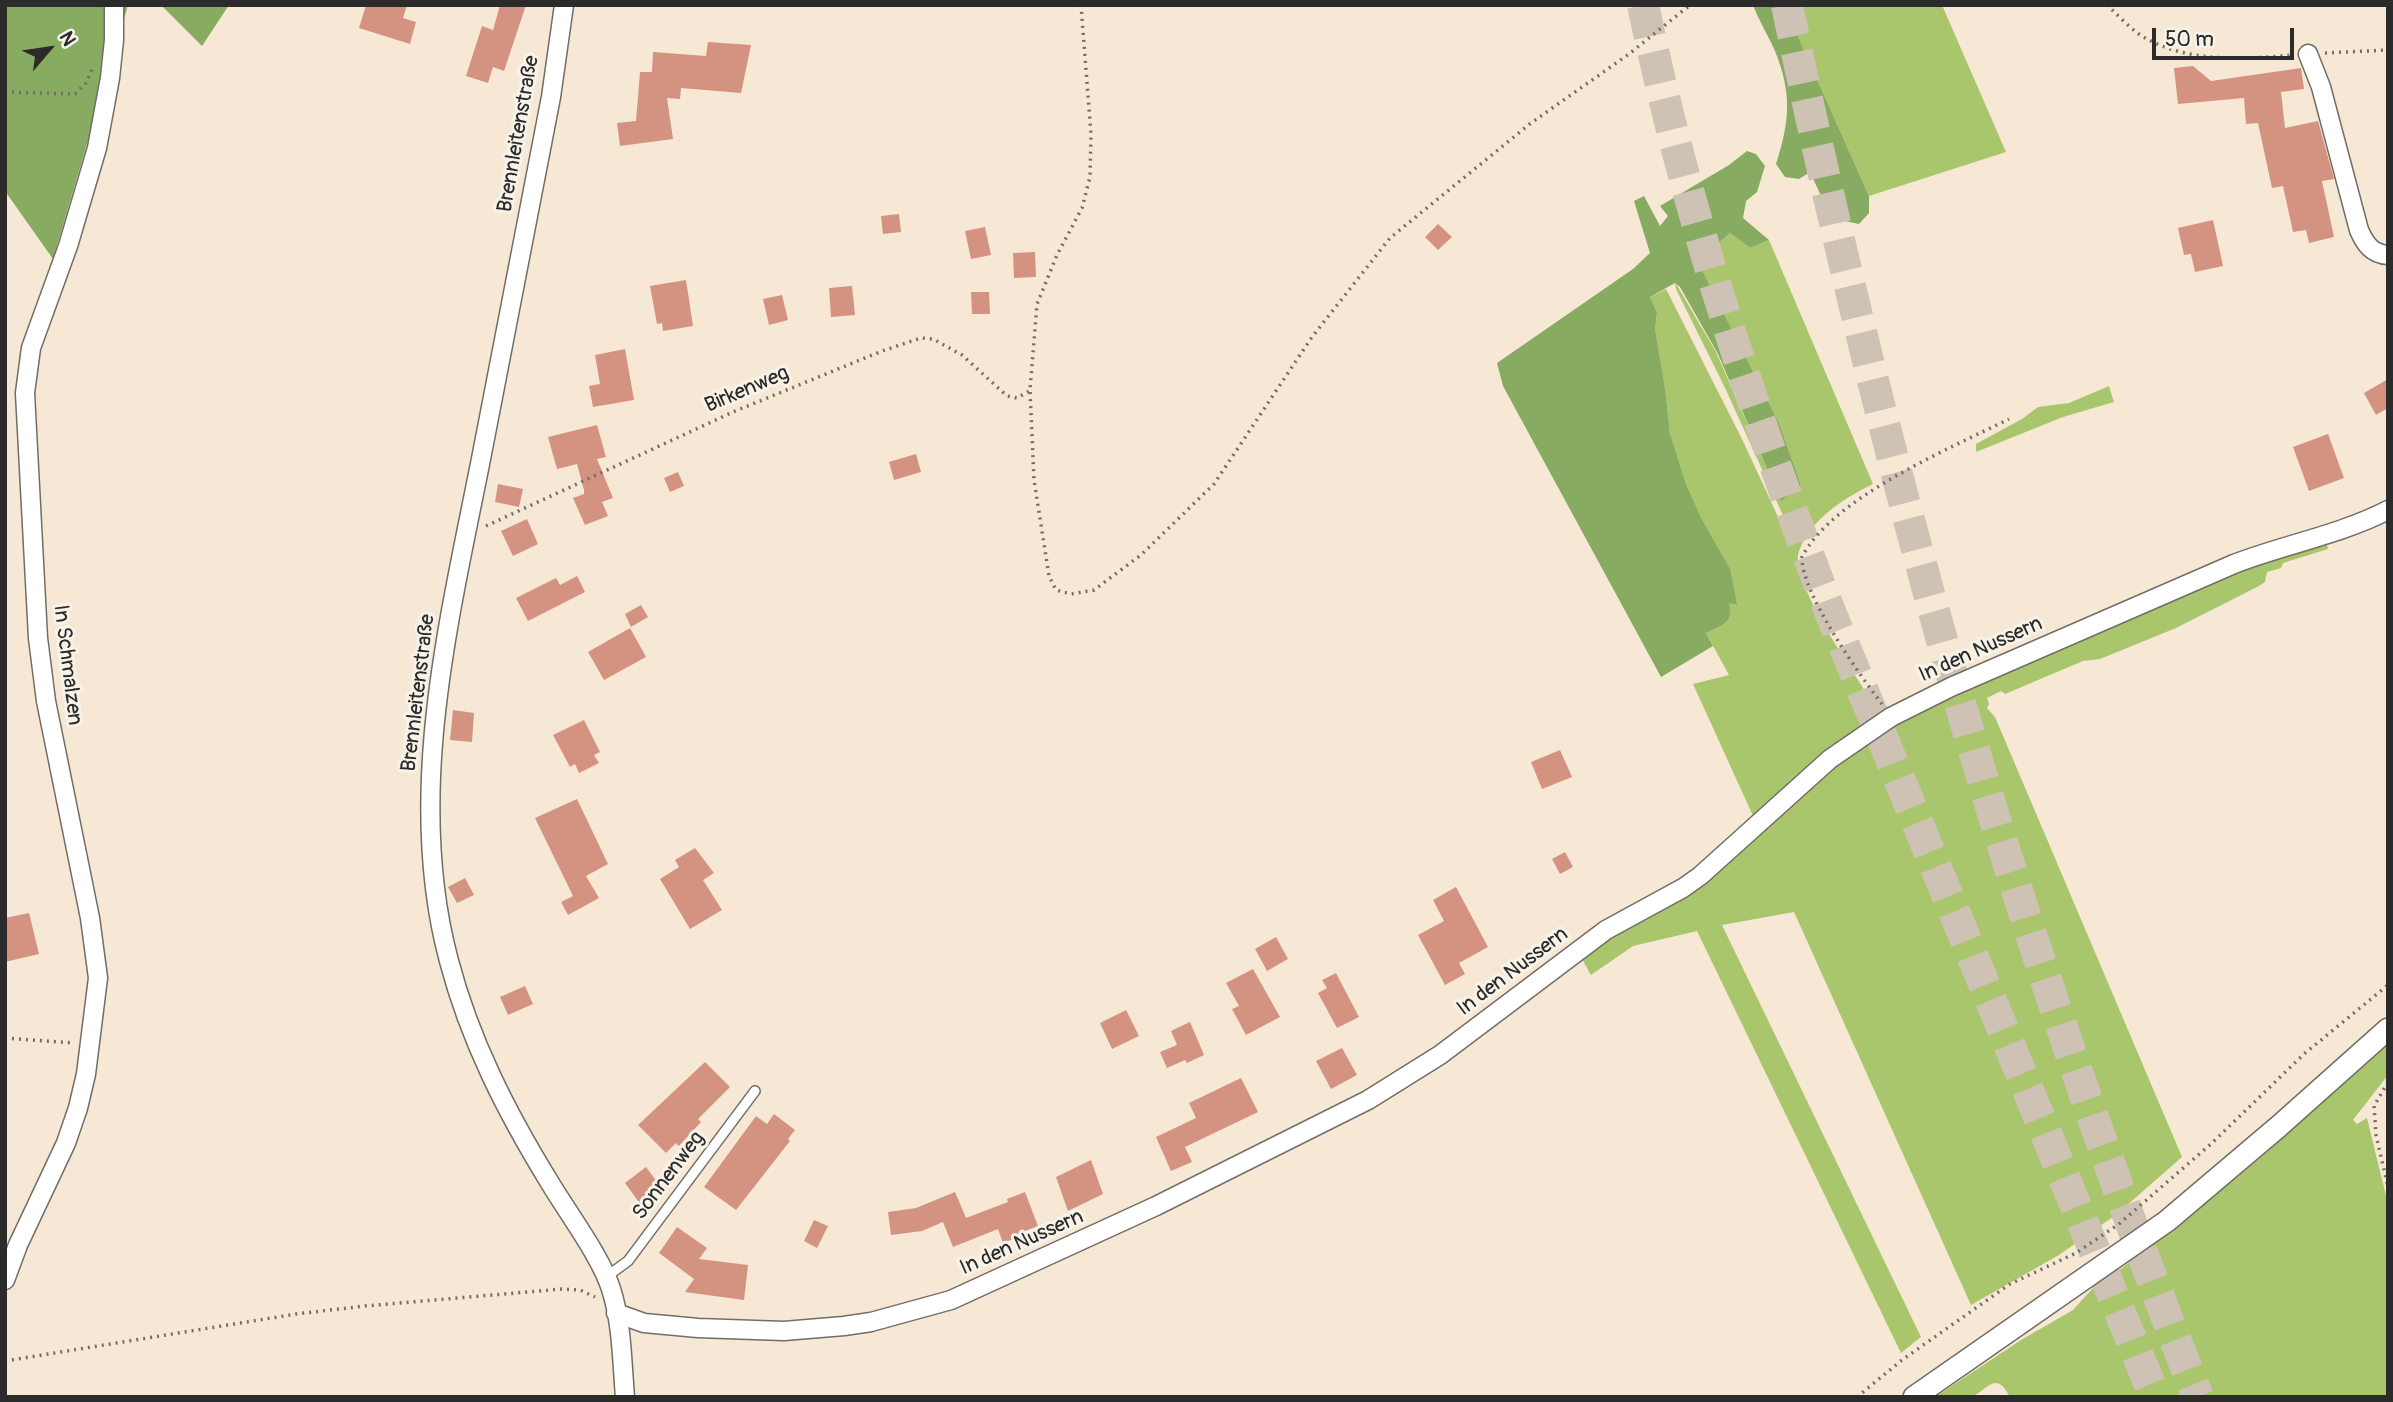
<!DOCTYPE html>
<html>
<head>
<meta charset="utf-8">
<style>
  body { margin:0 }
  #map { position:relative; width:2393px; height:1402px; overflow:hidden; background:#f6e8d5; font-family:Pangolin,sans-serif }
  canvas { display:block }
  .frame { position:absolute; inset:0; border:7px solid #2b2b2b; pointer-events:none }
  .north { position:absolute; left:14px; top:14px; width:70px; height:70px; -webkit-text-stroke:5px #f7f3e8; paint-order:stroke; rotate:61deg; font-size:19px; font-weight:700; line-height:28px; text-align:center; color:#2b2b2b }
  .north::after { content:''; display:block; margin:auto; width:24px; height:32px; background:#2b2b2b; clip-path:polygon(50% 0,100% 100%,50% 72%,0 100%) }
  .scale { position:absolute; left:2152px; top:28px; width:142px; height:32px; box-sizing:border-box; border:4px solid #2b2b2b; border-top:0; padding-left:9px; font-size:21px; line-height:24px; white-space:nowrap; color:#2b2b2b; -webkit-text-stroke:5px #f7f3e8; paint-order:stroke }
</style>
</head>
<body>
<div id="map">
<canvas width="2393" height="1402"></canvas>
<div class="frame"></div>
<div class="north">N</div>
<div class="scale">50 m</div>
</div>
<script>
const c = document.querySelector('canvas').getContext('2d');
c.lineJoin = 'round';
function paint(path, color) {
  c.fillStyle = color;
  c.fill(path, 'evenodd');
}
function trace(path, color, width, dash) {
  c.strokeStyle = color;
  c.lineWidth = width;
  c.lineCap = dash ? 'butt' : 'round';
  c.setLineDash(dash || []);
  c.stroke(path);
}
function label(font, color, halo, rows, align = 'center') {
  c.font = font + ' Pangolin,sans-serif';
  c.lineWidth = 6;
  c.setLineDash([]);
  c.textBaseline = 'middle';
  c.strokeStyle = halo;
  c.fillStyle = color;
  for (const [text, x, y, turn = 0] of rows) {
    c.save();
    c.translate(x, y);
    c.rotate((+turn || 0) * Math.PI / 180);
    c.textAlign = isNaN(turn) ? turn : align;
    if (halo) c.strokeText(text, 0, 0);
    c.fillText(text, 0, 0);
    c.restore();
  }
}
paint(new Path2D(`
  M1784 5H1942L2006 152 1869 196Z
  M1730 233 1750 248 1769 240 1873 484C1844 498 1811 519 1799 551 1788 579 1855 674 1871 700L1874 709 1870 720 1754 818 1693 684 1729 675 1706 633 1728 602 1736 605 1686 484 1670 433 1665 387 1655 329 1657 312 1650 297 1666 289 1743 441 1785 532 1786 522 1726 390 1676 289 1675 282 1716 352 1781 500 1801 485 1779 423 1698 262Z
  M2109 386 2114 402 2063 417 1976 452V444L2022 419 2038 407 2069 403Z
  M2326 539 2328 549 2283 563 2281 568 2267 572 2265 582 2259 586 2176 628 2100 659 2083 661 2005 694 2001 691 1987 698 1989 704 1987 708 1995 717 2182 1157 2117 1214 2059 1255 1971 1305 1794 912 1722 925 1921 1337 1901 1353 1697 931 1633 946 1591 975 1582 959 1607 938 1695 891 1802 791 1864 743 1928 706 2208 581Z
  M2388 1044V1075L2353 1120 2357 1124 2367 1118 2388 1204V1397H2010C1995 1368 1987 1392 1970 1397 1960 1399 1945 1397 1935 1397L2021 1340 2073 1310 2093 1288 2103 1287 2112 1281V1276L2259 1159Z`), '#aac66c');
paint(new Path2D(`
  M5 5H128L53 259 5 191Z
  M161 5H229L202 46Z
  M1753 5H1784L1869 196V213L1859 224 1840 220 1822 198 1810 172 1799 179 1785 177 1776 164C1790 121 1792 93 1775 51 1768 35 1759 21 1753 5Z
  M1747 151 1756 154 1765 166 1757 192 1746 201 1743 218 1769 240 1750 248 1730 233 1698 262 1779 423 1801 485 1781 501 1718 354 1680 287 1675 283 1650 297 1657 312 1655 329 1665 387 1670 433 1686 484 1701 518 1730 569 1737 605 1729 603C1733 624 1723 624 1706 633L1713 646 1661 677 1503 386 1497 363 1633 269 1650 253 1634 201 1644 196 1660 226 1668 216 1660 206 1729 165Z`), '#87ab60');
paint(new Path2D(`
  M366 5H407L403 18 416 22 410 44 359 28Z
  M500 5H526L504 71 493 67 488 83 466 76 482 26 493 30Z
  M708 42 751 45 741 93 681 88 680 99 667 98 673 139 620 146 617 123 636 121 640 72H652L653 52 706 56Z
  M2193 66 2211 81 2301 68 2304 89 2281 92 2285 128 2318 121 2334 179 2322 181 2334 237 2309 243 2306 230 2293 232 2283 186 2272 188 2258 123 2246 124 2244 98 2178 104 2174 68Z
  M899 214 901 232 883 234 881 216Z
  M2213 220 2223 266 2195 272 2191 254 2184 255 2178 228Z
  M1438 224 1452 237 1438 250 1425 237Z
  M985 227 991 255 971 259 965 231Z
  M1035 252 1036 277 1014 278 1013 253Z
  M686 280 693 326 663 331 662 323 657 324 650 286Z
  M852 286 855 315 831 317 829 288Z
  M971 292H989L990 314H972Z
  M782 295 788 320 769 325 763 299Z
  M625 349 634 400 593 407 589 386 600 384 595 355Z
  M2388 379V408L2376 415 2364 393Z
  M597 425 606 457 597 459 613 498 602 502 608 516 585 525 573 498 584 494V490L577 464 557 469 548 437Z
  M2328 434 2344 478 2309 491 2293 447Z
  M916 454 921 472 894 480 889 462Z
  M678 472 684 486 670 492 664 478Z
  M498 484 523 489 519 507 495 502Z
  M527 519 538 544 513 556 501 531Z
  M577 576 585 592 528 621 516 598 556 578 560 585Z
  M641 605 648 617 631 627 625 614Z
  M630 628 646 657 604 680 588 652Z
  M453 710 474 713 472 742 450 740Z
  M584 720 600 752 594 755 599 763 579 773 575 764 570 767 553 735Z
  M1560 750 1572 777 1542 789 1531 762Z
  M577 799 608 864 586 876 599 898 568 915 561 902 573 896 535 818Z
  M695 848 714 873 703 880 722 910 690 929 660 879 679 867 675 860Z
  M1565 852 1573 867 1560 874 1552 859Z
  M465 878 474 895 457 903 448 887Z
  M1456 887 1488 947 1459 963 1465 974 1445 985 1418 935 1444 921 1433 900Z
  M29 913 39 954 5 962V918Z
  M1276 937 1288 959 1267 971 1255 949Z
  M1253 969 1280 1017 1246 1035 1232 1009 1239 1006 1226 983Z
  M1336 973 1359 1017 1337 1028 1318 993 1327 988 1322 980Z
  M525 986 533 1004 508 1015 500 997Z
  M1126 1010 1139 1036 1112 1049 1100 1023Z
  M1190 1022 1204 1055 1187 1063 1185 1060 1167 1068 1160 1052 1177 1045 1171 1031Z
  M1342 1048 1357 1075 1331 1089 1316 1061Z
  M705 1062 730 1087 698 1119 701 1122 679 1146 676 1143 666 1153 638 1125Z
  M1241 1078 1258 1112 1185 1147 1192 1162 1171 1171 1156 1137 1196 1118 1189 1103Z
  M774 1114 795 1130 788 1139 790 1141 736 1210 704 1187 756 1116 767 1124Z
  M1091 1160 1103 1194 1068 1211 1056 1177Z
  M646 1167 660 1186 654 1190 657 1193 641 1205 625 1183Z
  M955 1192 966 1218 1008 1202 1007 1199 1025 1192 1038 1226 1020 1233 1021 1236 1003 1243 998 1229 953 1247 943 1222 922 1231 891 1235 888 1212 916 1208Z
  M814 1220 828 1226 817 1248 804 1241Z
  M677 1227 707 1248 699 1259 748 1265 744 1300 685 1292 694 1279 659 1253Z`), '#d49381');
trace(new Path2D(`
  M1643 5C1687 214 1753 415 1831 614L2155 1397
  M1787 5C1886 479 2018 947 2198 1397`), '#cdc2b3', 32, [32, 16]);
const service = new Path2D(`
  M606 1277 628 1261 755 1091`);
const minor = new Path2D(`
  M564 5 551 97C527 219 503 341 480 464 448 625 405 798 449 961 470 1041 507 1113 550 1183 568 1213 601 1257 611 1289 622 1323 622 1362 625 1397
  M2308 54 2321 87 2359 230C2365 244 2372 254 2388 255
  M5 1280 18 1245 66 1143 78 1108 86 1074 98 978 90 918 46 701 38 638 25 393 31 348 68 246 97 148 110 78 114 40V5
  M616 1313 644 1323 698 1328 784 1331 844 1326 871 1322 951 1300 1156 1206 1368 1100 1440 1055 1606 930 1683 888 1700 876 1830 759 1891 717 1951 687 2234 564C2283 545 2342 534 2388 510`);
const tertiary = new Path2D(`
  M1914 1397 2167 1221 2278 1127 2388 1029`);
trace(service, '#726d66', 12);
trace(minor, '#726d66', 21);
trace(tertiary, '#726d66', 24);
trace(new Path2D(`
  M1081 5 1091 134 1090 177 1082 208 1057 255 1037 304 1030 390 1034 480 1049 576 1056 590 1071 594 1094 590 1141 555 1214 484 1312 337 1390 238 1531 123 1629 54 1690 5
  M2107 5C2120 17 2134 33 2149 40 2193 63 2245 59 2293 55
  M2325 53 2388 50
  M5 92 75 94 86 83 92 69
  M486 526 733 412 882 351 921 338 933 339 962 355 1007 396 1017 398 1029 391
  M1882 704C1859 674 1801 593 1802 557 1833 497 1949 449 2009 419
  M5 1038 73 1043
  M2388 1082 2374 1106 2376 1135 2388 1187
  M5 1361 296 1314 365 1306 562 1289 580 1290 595 1297
  M1857 1397 1902 1360 2010 1284 2076 1253 2119 1224 2212 1143 2304 1054 2388 985`), '#726d66', 3.5, [2, 5]);
trace(service, '#fff', 9);
trace(minor, '#fff', 18);
trace(tertiary, '#fff', 21);
label('21px', '#2b2b2b', '#f7f3e8', [
  ["Brennleitenstraße",519,134,-80],
  ["Birkenweg",747,390,-23],
  ["In den Nussern",1981,650,-24],
  ["In Schmalzen",67,665,83],
  ["Brennleitenstraße",419,693,-83],
  ["In den Nussern",1513,972,-37],
  ["Sonnenweg",669,1176,-53],
  ["In den Nussern",1022,1243,-24]
]);
</script>
</body>
</html>
